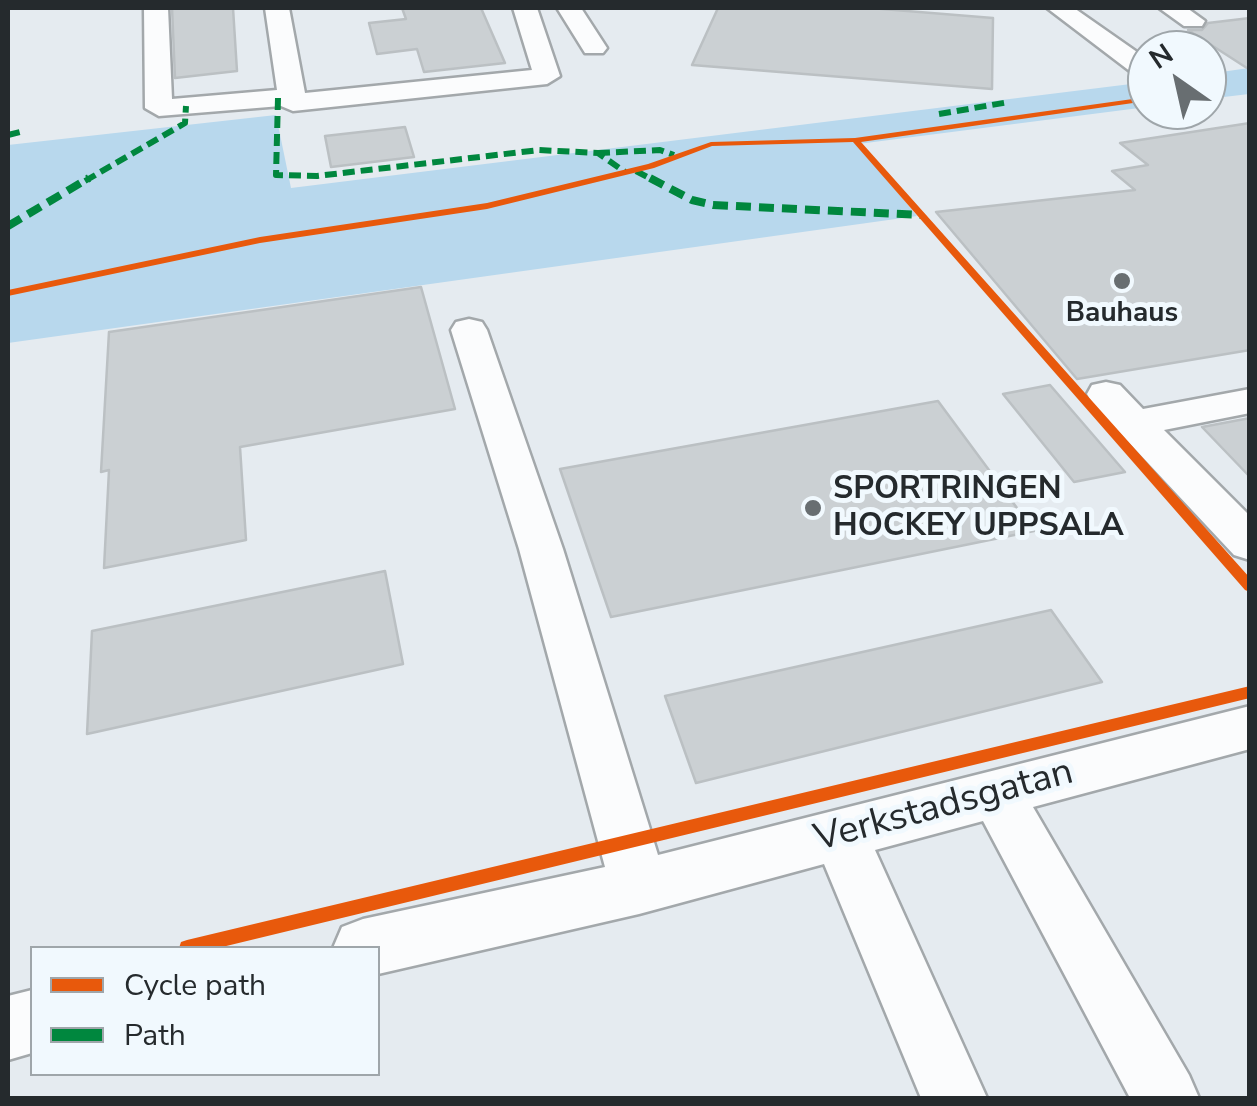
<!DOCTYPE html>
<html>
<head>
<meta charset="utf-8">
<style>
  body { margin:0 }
  #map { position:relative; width:1257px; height:1106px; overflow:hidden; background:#e5ebf0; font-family:"Nunito Sans",sans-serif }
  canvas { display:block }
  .frame { position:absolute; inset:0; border:10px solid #252a2d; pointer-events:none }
  .legend { position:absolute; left:30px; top:946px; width:350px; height:130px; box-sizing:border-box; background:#f1f9fe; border:2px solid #9fa6aa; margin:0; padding:12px 18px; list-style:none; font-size:30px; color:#252a2d }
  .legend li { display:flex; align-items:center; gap:20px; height:50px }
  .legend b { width:50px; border:2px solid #9fa6aa }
  .north { position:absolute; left:1127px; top:30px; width:100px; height:100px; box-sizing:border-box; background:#f1f9fe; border:2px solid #9fa6aa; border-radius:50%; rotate:326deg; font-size:28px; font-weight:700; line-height:40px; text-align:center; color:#252a2d }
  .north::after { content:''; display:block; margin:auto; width:35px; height:45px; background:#686e71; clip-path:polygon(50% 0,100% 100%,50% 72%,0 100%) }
</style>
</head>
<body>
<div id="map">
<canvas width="1257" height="1106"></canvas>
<div class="frame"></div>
<ul class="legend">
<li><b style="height:12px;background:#e8590c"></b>Cycle path</li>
<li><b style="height:12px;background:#00873e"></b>Path</li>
</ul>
<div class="north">N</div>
</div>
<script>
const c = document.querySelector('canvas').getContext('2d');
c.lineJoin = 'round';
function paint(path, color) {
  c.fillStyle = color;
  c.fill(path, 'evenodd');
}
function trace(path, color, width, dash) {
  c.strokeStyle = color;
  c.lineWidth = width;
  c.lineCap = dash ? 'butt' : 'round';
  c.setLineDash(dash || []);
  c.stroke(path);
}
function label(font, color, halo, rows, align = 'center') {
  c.font = font + ' "Nunito Sans",sans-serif';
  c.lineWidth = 10;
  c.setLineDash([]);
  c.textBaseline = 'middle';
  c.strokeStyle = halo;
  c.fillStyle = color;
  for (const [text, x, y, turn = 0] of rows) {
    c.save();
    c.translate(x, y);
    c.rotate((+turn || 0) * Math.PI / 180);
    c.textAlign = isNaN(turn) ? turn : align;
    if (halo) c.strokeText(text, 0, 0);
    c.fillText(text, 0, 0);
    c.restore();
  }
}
paint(new Path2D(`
  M1249 68V94L1207 99V74Z
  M1147 82V107L858 144 917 216 8 343V145L276 115 291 188Z`), '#b8d8ed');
const building = new Path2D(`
  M172 8H233L237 71 175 78Z
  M402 8H481L505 63 424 72 417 49 377 54 369 23 406 19Z
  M718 8H870L993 18 992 89 692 65Z
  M1250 18V70L1188 30H1202L1208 23Z
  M1250 123V350L1077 379 936 212 1135 190 1112 171 1148 165 1120 143Z
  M405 127 414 157 331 167 325 136Z
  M421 287 455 409 240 447 246 540 104 568 109 470 101 472 109 332Z
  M1050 385 1125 472 1074 482 1003 394Z
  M938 401 1034 531 611 617 560 469Z
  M1250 418V477L1202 427Z
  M385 571 403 664 87 734 92 631Z
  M1051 610 1102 682 696 783 665 696Z`);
paint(building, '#cbd0d3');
trace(building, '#bbc0c3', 2.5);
const minor = new Path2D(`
  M144 8H168L172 99 277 90 265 8H289L305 93 532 70 513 8H537L560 76 547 84 293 111 281 106 159 116 145 108Z
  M557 8H581L607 48 603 53H585Z
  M1047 8H1074L1147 59V76L1135 75Z
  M1159 8H1187L1205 21 1202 26H1184Z
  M469 319 482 322 487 330 563 549 658 855 1250 706V749L1033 807 1189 1075 1199 1098H1130L983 821 875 850 987 1098H921L824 864 639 914 378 974V948H333L342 927 363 919 605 867 519 549 451 330 456 322Z
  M1106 382 1120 385 1143 409 1250 389V413L1164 430 1250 516V560L1234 555 1092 403 1087 394 1092 385Z
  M32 990V1053L8 1060V996Z`);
trace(minor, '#a3a8ab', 5);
paint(minor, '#fbfcfd');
trace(new Path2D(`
  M278 98 276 175 317 176 539 150 598 153 625 172
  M939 114 1009 102
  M8 135 24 131
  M598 153 660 150 674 155
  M636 171 655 181
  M85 181 185 123 186 106`), '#00873e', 6, [12, 6]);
trace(new Path2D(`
  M650 178 692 200 713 205 921 215
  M8 226 89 178`), '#00873e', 8, [15, 8]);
paint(new Path2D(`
  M1147 97V101L861 142 1250 578V592L1245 590 853 142 712 146 654 168 487 209 260 243 8 296V290L260 237 487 203 648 164 711 142 855 138Z
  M1250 686V698L218 948H179L181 942 187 940Z`), '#e8590c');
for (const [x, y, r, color] of [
  [1122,281,10,"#686e71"],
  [813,508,10,"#686e71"]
]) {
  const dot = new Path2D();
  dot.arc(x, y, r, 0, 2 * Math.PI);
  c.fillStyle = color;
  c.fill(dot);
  trace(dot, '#f1f9fe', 4);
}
label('bold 28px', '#252a2d', '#f1f9fe', [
  ["Bauhaus",1122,314]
]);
label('bold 32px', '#252a2d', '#f1f9fe', [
  ["SPORTRINGEN",833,490],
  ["HOCKEY UPPSALA",833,527]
], 'left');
label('38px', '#252a2d', '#f1f9fe', [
  ["Verkstadsgatan",944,807,-15]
]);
</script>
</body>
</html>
